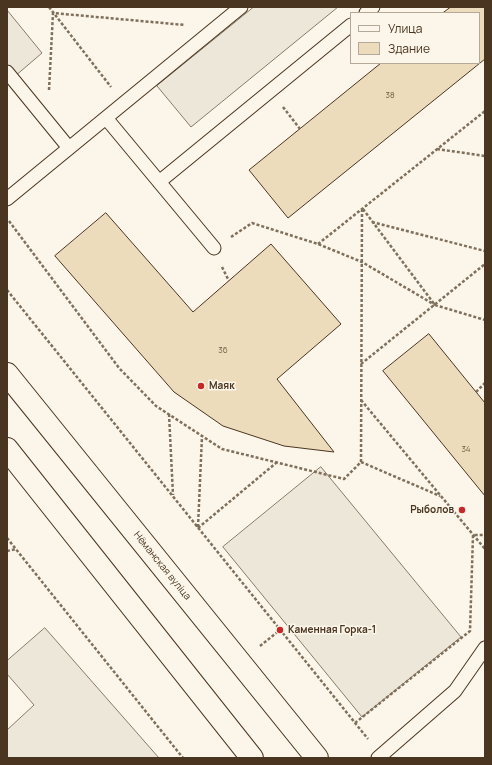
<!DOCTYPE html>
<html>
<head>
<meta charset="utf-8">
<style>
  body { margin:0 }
  #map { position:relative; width:492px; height:765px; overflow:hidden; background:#fbf6e9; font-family:Manrope,sans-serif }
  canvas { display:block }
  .frame { position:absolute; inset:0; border:8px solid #4a3520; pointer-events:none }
  .legend { position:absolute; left:350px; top:12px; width:130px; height:52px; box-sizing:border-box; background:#fbf6e9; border:1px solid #b4a999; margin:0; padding:5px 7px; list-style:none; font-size:12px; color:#4a3520 }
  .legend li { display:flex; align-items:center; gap:8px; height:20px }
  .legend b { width:20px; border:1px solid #b4a999 }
</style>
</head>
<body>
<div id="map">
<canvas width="492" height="765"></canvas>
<div class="frame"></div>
<ul class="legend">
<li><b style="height:5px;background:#fbf6e9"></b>Улица</li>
<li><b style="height:11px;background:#ecdcbc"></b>Здание</li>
</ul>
</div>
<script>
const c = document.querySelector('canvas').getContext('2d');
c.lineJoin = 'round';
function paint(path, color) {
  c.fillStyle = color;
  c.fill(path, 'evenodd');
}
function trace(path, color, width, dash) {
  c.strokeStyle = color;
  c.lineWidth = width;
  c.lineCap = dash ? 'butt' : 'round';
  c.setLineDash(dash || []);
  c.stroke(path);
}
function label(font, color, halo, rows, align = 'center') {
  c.font = font + ' Manrope,sans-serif';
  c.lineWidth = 3;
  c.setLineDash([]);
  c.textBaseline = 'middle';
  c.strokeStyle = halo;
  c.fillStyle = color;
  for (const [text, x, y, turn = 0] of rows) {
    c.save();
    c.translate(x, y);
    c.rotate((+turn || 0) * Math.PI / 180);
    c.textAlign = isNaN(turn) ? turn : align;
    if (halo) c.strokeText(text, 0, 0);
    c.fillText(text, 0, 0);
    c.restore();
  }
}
const parking = new Path2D(`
  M254 7H338L191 127 157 86Z
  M7 10 42 53 7 83Z
  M321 467 461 637 362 717 223 547Z
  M45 628 159 758H7V730L34 705 7 674V661Z`);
paint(parking, '#ede7d9');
trace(parking, '#887966', 1);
const building = new Path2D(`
  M451 7H485V59L288 218 249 170 381 63H479V13H443Z
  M106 213 193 312 271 244 341 324 277 379 334 452 284 446 223 426 174 392 55 256Z
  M429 334 485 403V496L383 371Z`);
paint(building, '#ecdcbc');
trace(building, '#4a3520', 1);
const lane = new Path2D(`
  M366 13 373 7
  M7 72 69 148
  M106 118 214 248
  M159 182 351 25
  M7 199 241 7
  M378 758 455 691 485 648`);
const secondary = new Path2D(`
  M7 374 317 758
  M7 449 252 758`);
trace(lane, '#4a3520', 15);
trace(secondary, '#4a3520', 24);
trace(new Path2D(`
  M49 7 111 87
  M49 90 53 13 185 25
  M283 107 300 129
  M437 149 485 156
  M363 209 435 305 485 320
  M9 221 119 368 156 406 222 449 344 479 361 462 362 209
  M372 222 485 251
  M231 237 252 223 318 244 362 262 435 305
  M318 244 485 111
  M222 267 229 281
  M7 290 368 739
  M361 364 485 264
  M476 392 485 383
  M361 400 485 549
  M169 414 173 495
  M361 462 440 496
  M198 527 202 436
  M198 528 276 463
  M7 538 183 758
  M7 551 16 549
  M260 646 280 630
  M355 723 470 631 473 535H485`), '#7f6f5c', 2.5, [3, 2]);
trace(lane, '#fbf6e9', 13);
trace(secondary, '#fbf6e9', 22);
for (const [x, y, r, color] of [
  [201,386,4,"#c62828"],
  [462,510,4,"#c62828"],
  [280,630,4,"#c62828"]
]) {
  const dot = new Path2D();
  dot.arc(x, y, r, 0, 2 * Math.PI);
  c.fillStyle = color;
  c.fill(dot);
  trace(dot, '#fbf6e9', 1.5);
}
label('8px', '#725f47', null, [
  ["38",390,96],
  ["36",223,351],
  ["34",466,450]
]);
label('bold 10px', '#4a3520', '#fbf6e9', [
  ["Маяк",209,386],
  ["Рыболов",454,510,"right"],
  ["Каменная Горка-1",288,630]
], 'left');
label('10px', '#4a3520', '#fbf6e9', [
  ["Нёманская вуліца",162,566,51]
]);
</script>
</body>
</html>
